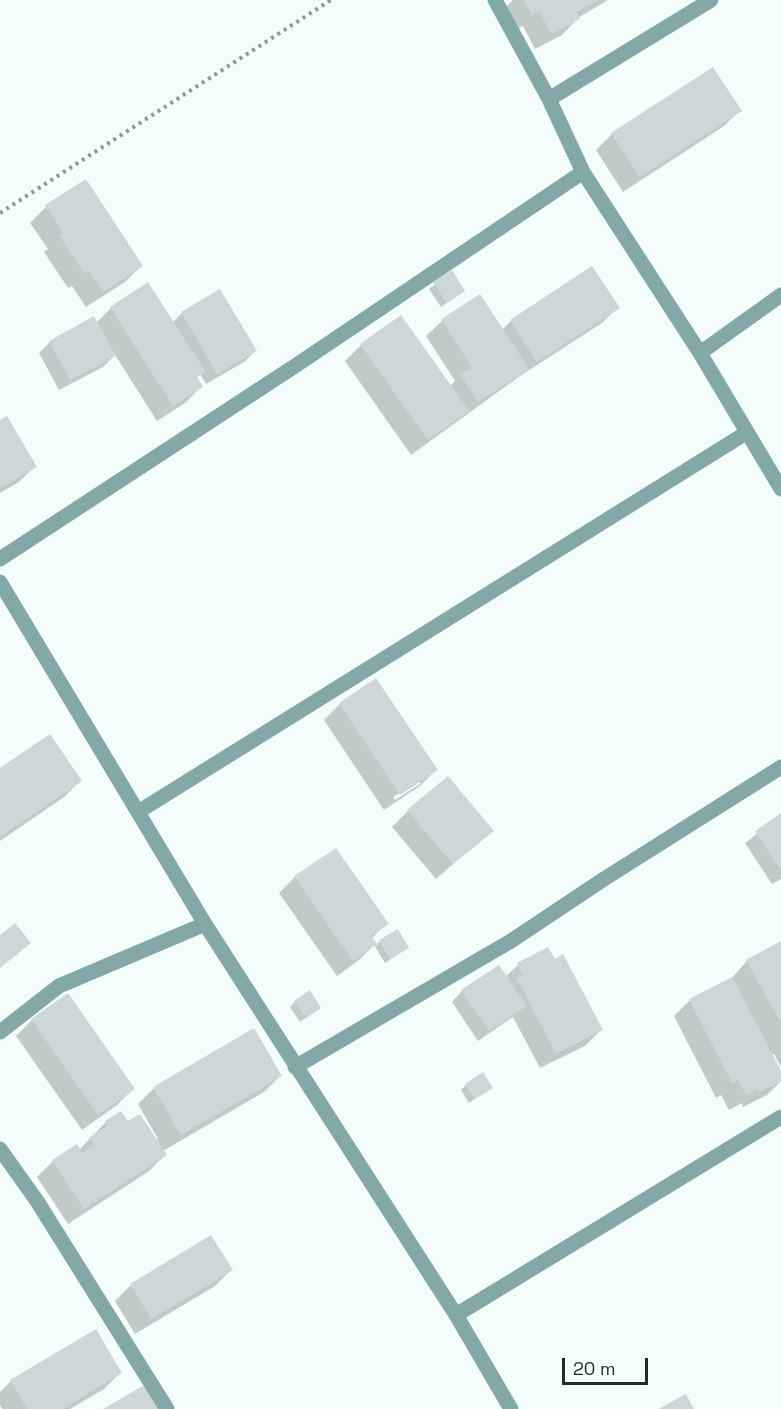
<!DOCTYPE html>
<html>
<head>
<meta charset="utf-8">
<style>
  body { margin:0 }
  #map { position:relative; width:781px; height:1409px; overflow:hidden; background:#f2fdfc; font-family:"Space Grotesk",sans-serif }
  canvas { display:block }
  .scale { position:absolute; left:562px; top:1358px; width:86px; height:27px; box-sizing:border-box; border:3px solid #252929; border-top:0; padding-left:8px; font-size:18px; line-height:21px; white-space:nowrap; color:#252929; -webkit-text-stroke:4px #f2fdfc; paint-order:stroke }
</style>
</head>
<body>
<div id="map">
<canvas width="781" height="1409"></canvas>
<div class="scale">20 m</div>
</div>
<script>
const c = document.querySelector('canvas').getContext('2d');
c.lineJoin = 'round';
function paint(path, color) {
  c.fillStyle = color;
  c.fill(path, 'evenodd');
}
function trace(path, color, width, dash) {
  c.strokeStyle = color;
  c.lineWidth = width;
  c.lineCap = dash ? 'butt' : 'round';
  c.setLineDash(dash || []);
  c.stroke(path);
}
paint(new Path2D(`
  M513 0H608L578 18 562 35 535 49 523 26 515 30 504 9Z
  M740 110 724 126 623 192 596 150 612 134Z
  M46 207 141 266 125 282 86 307 72 286 68 288 44 252 48 249 30 223Z
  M592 268 618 307 602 323 520 376 411 455 345 361 361 345 450 386 455 381 426 336 442 321 502 330 511 321Z
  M452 272 458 295 441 307 429 289Z
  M111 308 172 323 182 313 255 351 244 362 206 384 200 374 196 378 201 387 185 403 157 421 115 355 103 367 59 390 39 353 50 342 96 323Z
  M0 422 35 466 19 482 0 493Z
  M340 704 436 770 420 786 384 810 324 720ZM420 780V784L395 800 393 797Z
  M0 769 80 781 64 797 0 841Z
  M408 811 492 830 436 879 392 827Z
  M781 815V879L772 884 745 843Z
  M295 877 387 923 371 939 376 946 380 941 407 948 385 963 374 945 359 960 337 976 279 893Z
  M781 942V1067L774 1054 771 1056 781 1074V1081L767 1095 743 1107 742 1103 729 1110 721 1095 716 1098 674 1016 690 1000 731 979 746 962Z
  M548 949 601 1030 585 1046 540 1068 513 1017 478 1041 452 1002 462 991 505 977 518 965Z
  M295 1002 320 1008 300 1022 290 1007Z
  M32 1020 133 1089 117 1105 82 1130 16 1036Z
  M280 1076 264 1092 163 1151 165 1155 149 1171 68 1224 37 1177 53 1161 76 1146 79 1150 106 1122 121 1113 128 1123 156 1140 158 1139 138 1104 154 1088Z
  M466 1085 491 1088 469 1103 461 1090Z
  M231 1270 215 1286 135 1334 115 1301 131 1285Z
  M120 1373 104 1389 70 1409H2L0 1405V1392L11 1381Z`), '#0003');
paint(new Path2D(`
  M524 0H599L576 12 580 19 552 34 539 11 532 15Z
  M713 67 742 111 640 177 611 133Z
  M86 179 143 266 103 292 89 271 85 274 59 235 63 232 45 205Z
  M592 266 620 308 537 362 510 320Z
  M452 270 465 291 447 303 433 282Z
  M148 282 205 371 197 377 203 387 173 406 110 307Z
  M220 289 257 351 217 374 181 312Z
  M480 294 529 369 478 402 460 374 472 367 441 319Z
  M401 315 469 411 428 440 360 344Z
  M94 316 116 356 70 380 49 341Z
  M7 416 37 467 0 488V420Z
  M376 678 438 770 400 795 339 703Z
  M50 734 82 781 0 837V768Z
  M448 776 494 831 453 864 407 810Z
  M781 813V870L755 831Z
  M336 848 389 924 371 936 377 944 353 961 294 876Z
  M15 923 31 943 0 968V935Z
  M398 929 409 948 390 959 379 940Z
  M781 941V1023L746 960Z
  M548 947 555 959 563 954 603 1030 556 1054 517 978 523 975 517 963Z
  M499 965 527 1006 489 1031 461 990Z
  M732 977 781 1071V1081L760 1092 758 1089 746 1095 738 1080 732 1083 689 999Z
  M310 990 321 1008 306 1018 294 1001Z
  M68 993 135 1089 98 1115 31 1019Z
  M254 1028 282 1076 181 1135 153 1087Z
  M483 1072 493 1088 475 1099 465 1084Z
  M121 1111 128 1121 140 1114 167 1155 84 1209 52 1160 77 1144 82 1153 94 1145 89 1138 108 1125 105 1121Z
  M211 1235 233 1270 151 1319 130 1284Z
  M96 1329 122 1373 62 1409H27L10 1380Z
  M148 1383 163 1409H103Z
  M686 1394 694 1409H658Z`), '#cdd7d7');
trace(new Path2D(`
  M0 213 331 0`), '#8f9696', 4, [3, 4.5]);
trace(new Path2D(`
  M495 0 549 99 583 172 700 353 781 489
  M549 99 711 0
  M700 353 781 295
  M0 559 298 364 583 172
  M0 582 205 924 456 1315 511 1409
  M138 812 746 433
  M0 1032 59 986 205 924
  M295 1067 511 941 604 879 781 767
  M0 1149 37 1201 167 1409
  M456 1315 781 1117`), '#84a8a7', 15);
</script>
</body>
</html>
